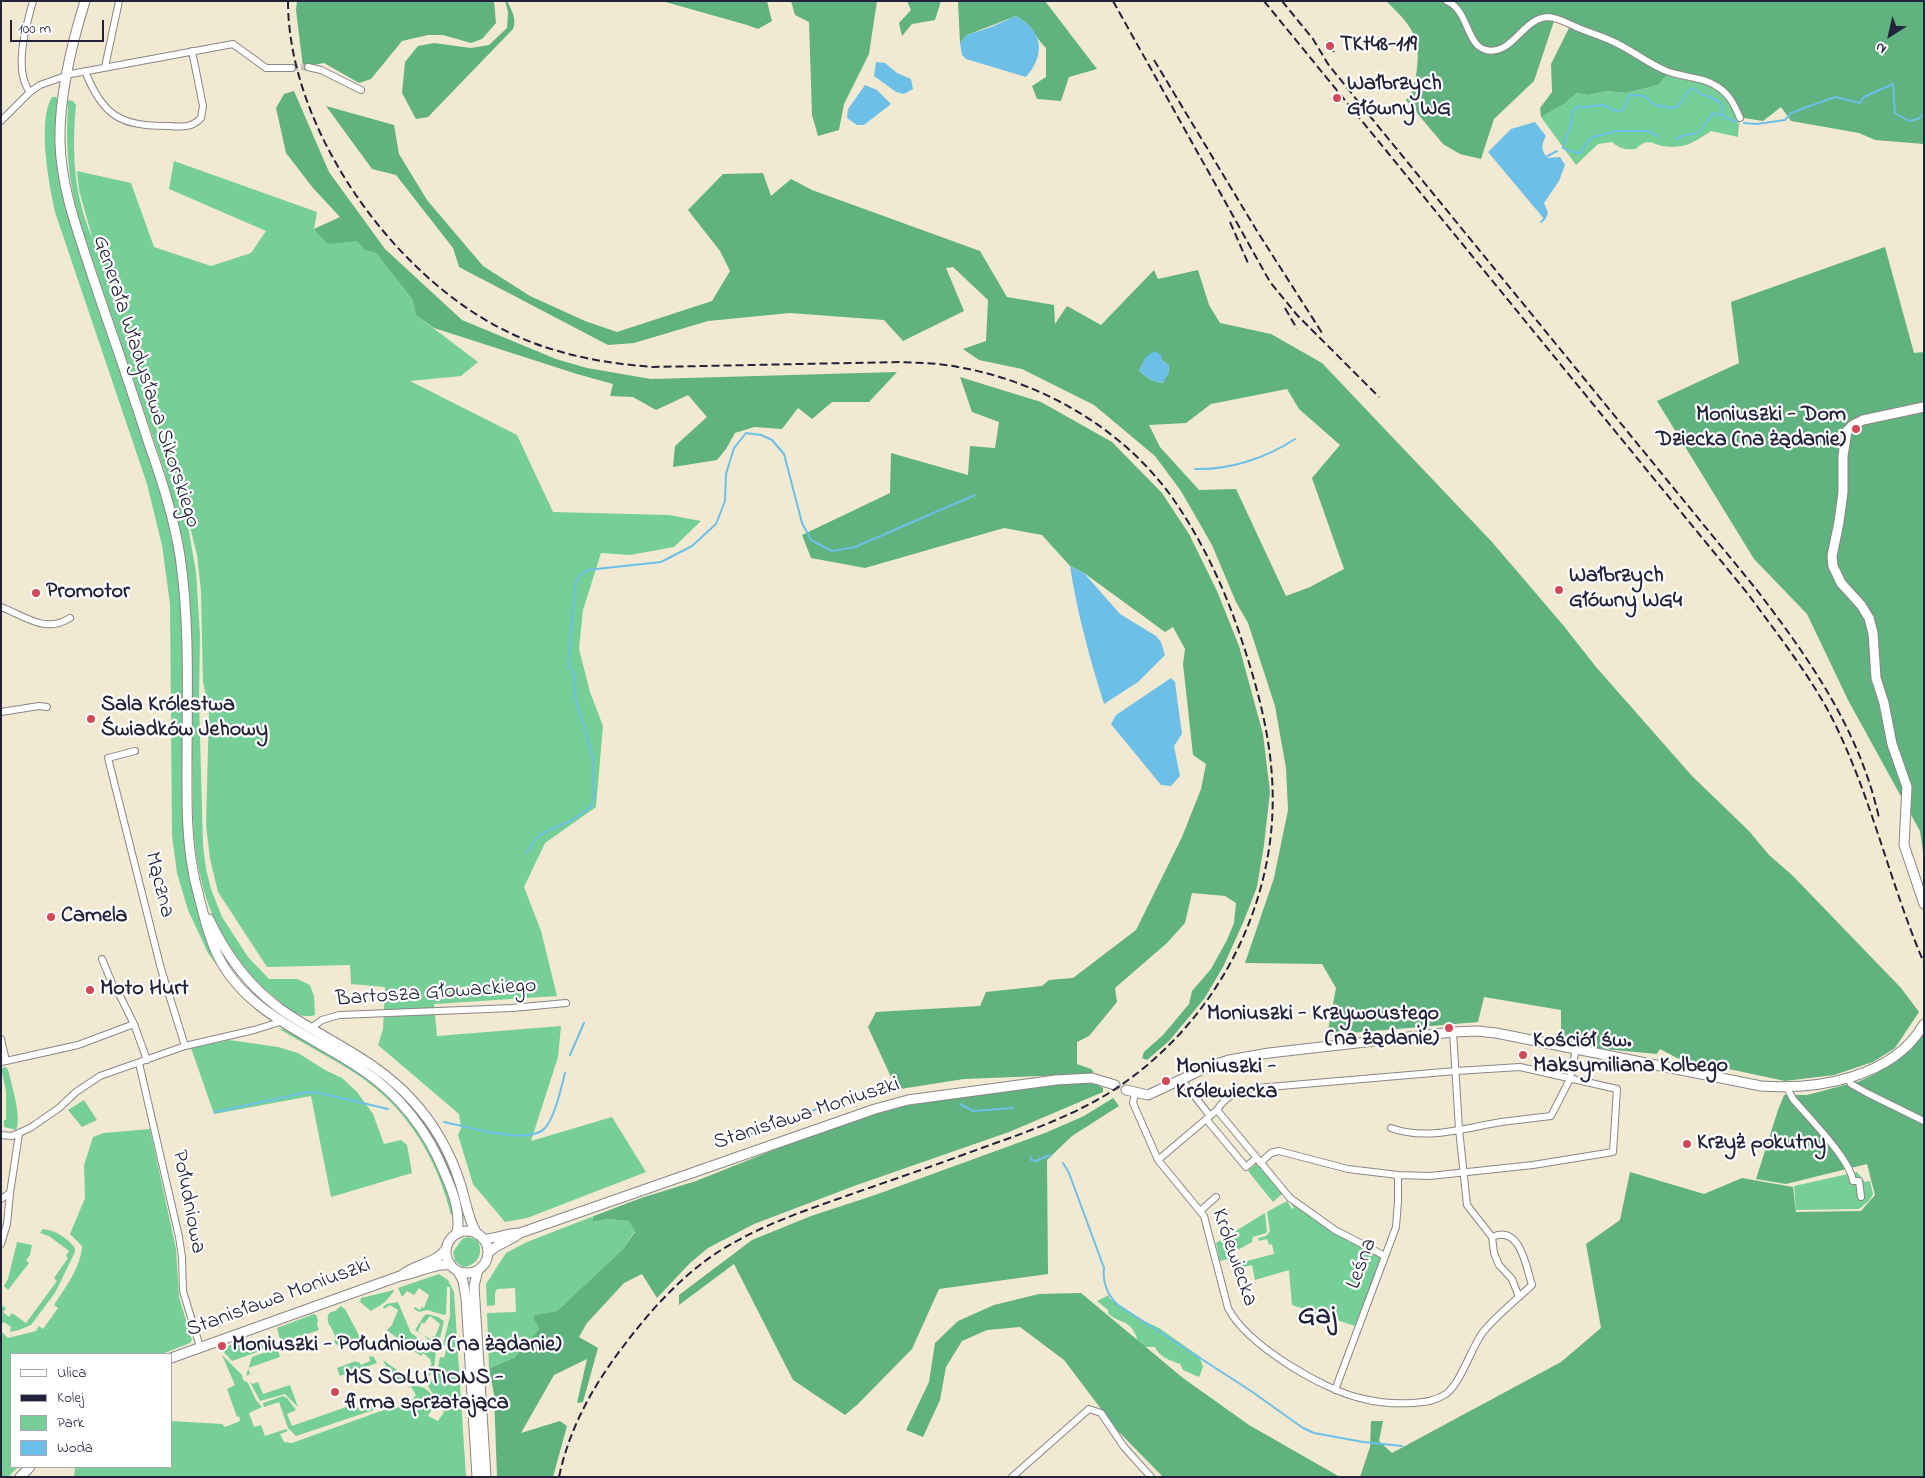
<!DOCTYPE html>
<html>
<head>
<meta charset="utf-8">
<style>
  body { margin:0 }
  #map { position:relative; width:1925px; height:1478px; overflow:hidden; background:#f2e9d2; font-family:"Indie Flower",sans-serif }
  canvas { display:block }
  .frame { position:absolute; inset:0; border:2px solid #22223b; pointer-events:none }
  .legend { position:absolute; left:10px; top:1353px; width:162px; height:115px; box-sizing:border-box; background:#fff; border:1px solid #a7a7b1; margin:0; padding:6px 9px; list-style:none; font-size:15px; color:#22223b }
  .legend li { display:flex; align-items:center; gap:10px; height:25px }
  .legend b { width:25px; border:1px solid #a7a7b1 }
  .north { position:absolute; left:1865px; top:10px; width:50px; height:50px; -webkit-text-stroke:4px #fff; paint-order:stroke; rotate:215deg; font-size:14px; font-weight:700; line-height:20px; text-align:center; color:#22223b }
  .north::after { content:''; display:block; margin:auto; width:18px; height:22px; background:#22223b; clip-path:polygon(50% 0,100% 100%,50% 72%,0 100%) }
  .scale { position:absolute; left:10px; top:20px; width:94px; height:22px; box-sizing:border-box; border:2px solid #22223b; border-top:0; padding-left:6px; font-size:15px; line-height:18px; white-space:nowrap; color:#22223b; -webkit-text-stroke:4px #fff; paint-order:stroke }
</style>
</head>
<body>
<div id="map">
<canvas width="1925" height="1478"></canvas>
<div class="frame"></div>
<ul class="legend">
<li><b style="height:6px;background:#fff"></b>Ulica</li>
<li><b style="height:6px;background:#22223b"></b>Kolej</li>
<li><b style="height:14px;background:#76cf96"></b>Park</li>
<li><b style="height:14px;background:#6cc0e8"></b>Woda</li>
</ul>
<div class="north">N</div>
<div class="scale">100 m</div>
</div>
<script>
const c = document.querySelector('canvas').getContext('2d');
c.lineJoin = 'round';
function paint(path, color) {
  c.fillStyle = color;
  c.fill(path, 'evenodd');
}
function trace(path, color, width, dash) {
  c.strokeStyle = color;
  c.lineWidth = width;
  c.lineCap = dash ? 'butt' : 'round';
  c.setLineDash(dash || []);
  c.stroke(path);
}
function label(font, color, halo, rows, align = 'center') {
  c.font = font + ' "Indie Flower",sans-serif';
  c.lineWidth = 4.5;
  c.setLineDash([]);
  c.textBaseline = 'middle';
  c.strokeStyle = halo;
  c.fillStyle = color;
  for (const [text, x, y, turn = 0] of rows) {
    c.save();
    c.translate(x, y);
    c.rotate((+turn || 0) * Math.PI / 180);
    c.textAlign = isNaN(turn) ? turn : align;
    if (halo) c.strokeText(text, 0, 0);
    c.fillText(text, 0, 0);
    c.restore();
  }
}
paint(new Path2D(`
  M1667 75C1695 81 1730 85 1738 117 1740 123 1738 131 1738 137L1711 131C1704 136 1690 145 1682 146 1676 147 1668 147 1662 146 1651 143 1646 138 1636 149 1626 150 1620 149 1612 142L1598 144 1576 165 1541 117 1564 104 1577 93 1588 95 1607 91 1626 93 1658 85Z
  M52 97H56L58 101V157L167 511 175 546 182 616 184 820 188 866 210 944 259 1010 258 1012 226 978 208 953 188 910 177 873 172 836 170 604 162 545 147 484 55 212C49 184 37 122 52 97Z
  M69 100 73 101 76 105C73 134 73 168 79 196 82 211 87 226 93 240L79 190 77 171 131 183 154 247 211 266 251 253 266 231 169 189 174 161 317 212 314 229 357 241 364 250 376 253 412 299 416 315 478 362 461 376 410 381 517 435 553 512 669 515 701 521 674 547 630 555 601 553 583 610 579 649 590 692 603 726 596 807 545 843 524 887 541 931 557 996 434 1004 437 1036 561 1026 558 1057 531 1141 612 1117 646 1172 527 1218 505 1222 473 1184 458 1135 461 1128 459 1114 378 1045 383 1029 385 987 351 984 350 965 267 967 218 892 210 859 206 825 209 710 203 682 201 591 197 555 184 502 162 441 146 385 152 415 176 487 189 532 196 572 200 635 199 699 203 845 206 869 211 889 222 917 248 957 269 979H297L310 985 314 996 315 1015C299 1021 285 1005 273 996 217 954 195 884 193 818L190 603 182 537 164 470 81 226C69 186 65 148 68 107L66 104Z
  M270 1005C339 1048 412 1084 448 1161 455 1177 459 1195 464 1212H461L459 1203 401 1098 268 1008Z
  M278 1028 286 1030C314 1047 345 1061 371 1081 413 1114 443 1162 454 1214L451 1215C437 1158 407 1108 358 1075 332 1058 304 1044 278 1028Z
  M229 1040 278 1047 298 1053 325 1070 342 1078 357 1092 373 1114 384 1144 401 1140 407 1145 412 1173 331 1197 311 1096 214 1114 191 1048Z
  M5 1067 7 1068 9 1073C12 1087 22 1118 16 1130L4 1127V1120H6V1091L1 1068Z
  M84 1100 97 1120 82 1127 68 1110Z
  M150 1129 176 1249 179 1297 192 1340 190 1343 162 1354H11V1467H18L8 1477H1V1331L8 1338 36 1331 39 1326 43 1329 58 1308 54 1305C65 1288 81 1267 82 1246L70 1234 85 1198 84 1165 93 1137 104 1133Z
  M1258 1162 1283 1193 1273 1202 1248 1171Z
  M1857 1172 1865 1182 1870 1181 1873 1194 1869 1201 1859 1209 1796 1210 1794 1186Z
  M1292 1195 1307 1209 1382 1257 1355 1326 1292 1305 1289 1270 1255 1280 1252 1265 1240 1268 1239 1263 1274 1254 1272 1244 1269 1245 1267 1239 1259 1241 1258 1238 1266 1236 1270 1231 1267 1212 1287 1201 1292 1209 1294 1208 1288 1199Z
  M1265 1213 1267 1231 1266 1233 1253 1237 1252 1242 1234 1252 1233 1258 1220 1261 1216 1243Z
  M594 1216V1222L608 1219 629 1221 635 1231 624 1248 557 1311 534 1315 533 1318 539 1329 515 1357 489 1369 487 1313 516 1312 515 1288 497 1289 495 1293V1305L487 1306 486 1284 506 1253 527 1242Z
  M43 1229C57 1231 66 1237 75 1248V1252L55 1293 31 1325 19 1330 10 1332 11 1327 4 1322 1 1324V1305L6 1308 3 1312 9 1317 12 1313 26 1323 57 1281 54 1278 68 1258 66 1256 69 1251 49 1236 40 1233Z
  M468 1237 477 1240C485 1252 477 1266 463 1267L455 1261 453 1252 462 1239Z
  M17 1242 32 1245 30 1255 26 1260 29 1263 8 1290 4 1286 8 1279Z
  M439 1274 448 1280 454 1292 466 1477H74L75 1467H171V1421L222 1424 225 1427 240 1421 239 1416 237 1417 227 1389 235 1385 222 1355 242 1375 243 1380 248 1383 256 1400 262 1407 249 1413 254 1427 261 1425 265 1436 286 1429 288 1431 280 1434 284 1442 292 1443 392 1407 403 1408 401 1398 406 1407 416 1395 411 1387 407 1388C418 1382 435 1390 434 1405 434 1408 430 1412 428 1416L438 1421 444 1412 428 1386 437 1373 440 1357 444 1358 447 1346 443 1345 450 1316V1287H447L446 1314 444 1315 427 1310 419 1312 414 1309 415 1307 420 1310 422 1307 424 1308 429 1295 419 1288 414 1295 407 1291 402 1297 398 1288Z
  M394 1290V1291C385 1303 383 1304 371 1311L360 1302 361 1298Z
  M1109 1295V1298L1140 1319 1159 1328 1199 1356 1203 1367 1199 1377 1183 1370 1180 1364C1171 1361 1158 1356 1155 1347H1143L1136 1342 1137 1338C1130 1318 1118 1324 1108 1313V1310L1097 1301Z
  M398 1302 411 1333 436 1351 434 1368 426 1382 417 1379 418 1378 423 1380 432 1370 429 1368 432 1363 430 1362 431 1360 423 1353 421 1356 410 1348 407 1351 396 1342 398 1339 387 1330 392 1325 398 1310 390 1305 384 1309 383 1307 387 1304Z
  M341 1306 345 1309 362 1341 341 1348 335 1343C335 1342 335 1334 334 1334 331 1325 325 1323 329 1313L335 1311Z
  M314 1314 316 1315 318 1320 317 1324 319 1330 281 1343 277 1328Z
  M427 1314 438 1317 444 1321 439 1343 437 1345 425 1337V1336L430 1339 433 1336 435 1337 440 1324 430 1316 424 1324 422 1322 418 1331 423 1335 415 1330 424 1316Z
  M240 1341 274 1346 232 1361 221 1349Z
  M277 1348 280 1357 248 1368 250 1374 246 1376 252 1357Z
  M369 1356 374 1357 377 1363 340 1376 337 1368 356 1361V1362H359L361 1365 370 1361Z
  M383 1360 408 1378 409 1381 394 1384Z
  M250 1382 253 1384 258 1382 263 1394 290 1385 298 1407 285 1394 260 1401Z
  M387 1395 393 1397V1400L391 1404 296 1436 288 1428 279 1402 264 1407 263 1403 283 1396 287 1398 296 1410 287 1414 292 1426 346 1407 345 1402 348 1401 351 1410 358 1407 360 1411 387 1401 386 1396Z`), '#76cf96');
paint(new Path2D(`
  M297 1H494L496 23 482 39 471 43 443 35H428L402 41 371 79 359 83 324 63 303 67 296 10Z
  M505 1H507C512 10 517 20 513 29L428 117 416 119 402 93 405 62 418 46 434 43 471 48 489 45 507 28 508 12Z
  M662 1H767L772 21 758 29 747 25Z
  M791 1H877L869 54 844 104 839 130 818 136 812 115 809 22 795 15Z
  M907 1H941L935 20 912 24 902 36 899 23 911 10Z
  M958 1H1045L1097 69 1069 77 1061 101 1037 99 1032 86 1046 77V48C1033 35 1034 26 1016 16L967 35 960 43Z
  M1386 1H1924V144L1875 140 1859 133 1791 121 1781 107 1763 121 1738 117C1735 111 1732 101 1727 96 1714 82 1685 79 1667 75L1658 85 1626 93 1607 91 1588 95 1577 93 1564 104 1541 117 1540 108 1552 92 1551 64 1570 26 1555 18 1534 81 1494 119 1481 159 1460 154 1443 144 1406 100C1413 94 1414 84 1416 76 1422 38 1413 27 1386 1Z
  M294 91 329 172 385 249 462 320 556 359 587 368 651 379 897 372 869 402H832L812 419 798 408 782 429 754 427 735 433 726 449 717 460 673 467 675 446 707 417 688 395 656 410 633 397 610 396 613 384 577 374 434 328 416 315 412 299 376 253 364 250 357 241 328 244 314 229 340 217 313 188 286 153 276 108 284 94Z
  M326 106 394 125 399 154 427 200 483 266 530 296 585 321 617 332 712 301 730 271 720 251 688 210 723 174 763 173 771 196 791 179 812 190 980 251 1007 297 1054 305 1055 324 1067 306 1101 325 1154 270 1158 279 1198 270 1209 305 1220 323 1271 334 1322 363 1492 542 1563 625 1596 667 1692 776 1749 831 1769 855 1792 875 1901 988 1919 1012 1895 1048 1873 1062 1834 1075 1785 1081 1677 1058 1660 1049 1657 1054 1561 1045V1010L1484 997 1478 1022 1327 1035 1336 988 1322 964 1245 963 1274 878 1288 810 1286 768 1275 706 1248 623 1236 602 1212 545 1181 491 1155 456 1094 405 1022 369 979 360 963 349 986 341 988 300 953 267 946 268 964 311 903 341 884 320 790 313 708 321 634 343 608 345 459 267 453 248 396 175 372 169ZM1146 357 1162 360 1169 366 1168 374 1162 383 1151 380 1139 371ZM1287 389 1299 409 1340 445 1312 478 1344 569 1310 587 1286 596 1236 489 1199 490 1160 447 1149 425 1186 423 1211 404Z
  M1885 247 1914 353 1924 352V858L1920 831 1848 700 1807 614 1754 559 1657 401 1739 363 1731 302Z
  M960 377 1041 402 1112 442 1162 493 1189 534 1217 591 1239 646 1263 734 1270 792 1264 845 1257 887 1243 923 1223 967 1204 999 1169 1041 1147 1060 1142 1058 1144 1052 1163 1035 1189 1004 1192 991 1211 969 1227 940 1234 923 1236 903 1225 896 1192 893 1185 923 1167 943 1115 988 1117 1002 1089 1036 1077 1042V1064L1091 1069 1094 1072 1091 1074 964 1079 900 1089 891 1077 868 1027 876 1012 980 1006 986 992 1042 986 1049 980 1073 978 1136 930 1182 837 1201 789 1206 764 1193 755 1183 664 1185 649 1173 627 1165 632 1084 573 1070 566 1042 535 1004 528 865 568 811 558 802 535 890 493 891 453 968 475 970 446 995 448 999 422 972 412Z
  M1924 1033V1477H1360L1370 1447 1371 1421H1383L1379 1441 1392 1453 1561 1362 1601 1328 1586 1244 1620 1220 1630 1172 1704 1194 1742 1178 1793 1187 1796 1212 1861 1211 1875 1195 1867 1164 1786 1184 1756 1179 1778 1110 1784 1095H1807L1860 1081 1875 1074 1911 1050Z
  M1067 1082 1096 1084 1103 1088V1092L1009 1132 854 1186 754 1224 708 1248 690 1263 657 1298 642 1274 624 1283 587 1323 579 1337 598 1348 583 1402 577 1403 587 1359 554 1375 521 1433 560 1421 567 1426 553 1477H497L494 1394 489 1369 515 1357 539 1329 533 1318 534 1315 557 1311 624 1248 635 1232 629 1221 608 1219 593 1222 594 1216 641 1198 696 1181 819 1132 896 1107Z
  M1113 1098 1119 1106 1072 1136 1047 1160 1048 1274 939 1289 912 1349 858 1404 845 1415 793 1380 734 1264 679 1305V1295L752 1240 811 1216 875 1195 1045 1133 1084 1116Z
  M1081 1293 1183 1378 1249 1425 1340 1477H1163L1117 1430 1064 1360 1020 1327 987 1330 962 1341 946 1367 940 1400 923 1437 906 1430 929 1382 935 1343 958 1321 994 1305 1039 1294Z`), '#60b27f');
paint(new Path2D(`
  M1016 16C1043 31 1046 54 1026 77L966 59 962 55 960 43 967 35 991 27Z
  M876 62 885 63 897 73 911 79 913 89 904 94 896 92 874 76Z
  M865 85 877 90 891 104 864 125H857L847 118 848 109Z
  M1535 122 1546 136C1541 145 1541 149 1547 158L1560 157 1565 165 1559 181 1544 203 1548 213 1545 220 1488 152 1511 129Z
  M1154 351 1161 355 1162 360 1169 366 1168 374 1163 383 1151 380 1139 371 1146 357Z
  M1070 566 1084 573 1120 614 1156 636 1161 642 1165 655 1138 682 1104 704C1090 659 1077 613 1070 566Z
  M1171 678 1175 682 1182 734 1174 746 1180 776 1171 786 1161 785 1111 724 1116 715Z`), '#6cc0e8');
trace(new Path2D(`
  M1744 123 1757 124 1785 120 1791 113 1835 97 1860 103 1864 97 1893 84 1895 113 1909 121 1918 119 1924 114
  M1658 136 1648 131H1617L1593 137 1586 143 1581 153 1573 152 1563 148C1564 140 1569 132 1571 124 1572 117 1571 114 1575 108L1603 105 1616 111 1623 110 1629 95 1644 96 1655 105 1671 108 1677 107 1683 100 1688 91 1693 88 1703 95 1708 96 1721 103 1723 116 1736 122
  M1676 139 1685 135 1698 133 1713 113 1723 116
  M1546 157 1557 151
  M1541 222 1544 219
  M1195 469C1230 470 1266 458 1295 439
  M527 853 534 840 545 832 572 820 591 807 594 796 593 758 575 697 574 675 568 664 575 585 579 576 587 570 661 562 692 546 716 524 725 501 726 474 734 448 746 433 761 435 772 440 784 454 802 523 811 540 832 551 855 547 975 495
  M570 1055 584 1023
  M960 1104 973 1111 1013 1108
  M215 1112 308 1092 320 1093 388 1109
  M444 1122C465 1126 529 1146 545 1128 555 1117 561 1088 565 1073
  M745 1136 841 1100
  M1030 1157 1031 1160 1036 1161 1050 1155
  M1063 1163 1069 1173 1104 1268C1102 1282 1108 1296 1118 1305L1251 1391 1303 1428 1314 1433 1363 1442 1402 1446`), '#6cc0e8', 2);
trace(new Path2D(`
  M292 68 308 67`), '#c8c1b4', 6, [6, 3]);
const street = new Path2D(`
  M1447 1C1469 11 1466 45 1486 50 1512 56 1522 19 1547 17 1557 17 1567 23 1576 27 1590 33 1605 37 1618 44 1634 52 1648 63 1664 70 1682 78 1702 76 1718 87 1730 95 1735 106 1740 118
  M105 67 119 1
  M308 67 321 70 361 90
  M85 71C103 117 121 126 169 126 181 127 192 128 201 118L203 106 192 51
  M30 92 40 85 71 74 233 44 266 68H292
  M1 121 30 92C13 71 26 26 33 1
  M1 607C25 616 45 634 70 618
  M1 712 39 706 47 707
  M135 751 108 758 161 969 185 1046
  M102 959 114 988 118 992 134 1024 147 1060
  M311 1028 322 1020 339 1015 512 1008 566 1003
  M1453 1032 1459 1129 1467 1205 1492 1237
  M1 1039 6 1061 1 1062
  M6 1061 78 1045 134 1024
  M139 1063 179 1237 182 1257 183 1291 200 1347
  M1847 1077 1851 1084 1867 1093 1924 1121
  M1182 1080 1210 1116
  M1787 1088 1793 1099C1809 1118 1850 1159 1853 1181H1859L1861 1197
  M1135 1093 1133 1103 1158 1160 1204 1216 1228 1308C1247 1345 1324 1391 1364 1399 1380 1403 1397 1404 1413 1403 1426 1402 1435 1401 1446 1394 1462 1381 1470 1350 1483 1332 1497 1315 1516 1300 1532 1285 1526 1266 1520 1224 1492 1237L1494 1253 1499 1265 1512 1279 1519 1297
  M1217 1110 1290 1198 1335 1230 1385 1256
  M1206 1119 1246 1167 1256 1158
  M1391 1128C1426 1141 1465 1128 1501 1122 1518 1120 1534 1118 1551 1116L1570 1079 1576 1049
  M1 1135 12 1136 30 1128 59 1108 76 1092 100 1076 185 1046 254 1030 280 1022
  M1158 1160 1217 1110C1227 1094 1239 1091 1257 1088L1456 1071 1520 1067 1617 1089 1613 1152 1533 1165 1430 1176 1398 1175 1348 1169 1279 1151 1271 1153 1260 1163
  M1 1199 10 1193
  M1200 1211 1216 1197
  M1 1244 7 1224 10 1193 19 1134
  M1335 1390 1396 1227 1398 1201V1175
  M1012 1477 1089 1409 1101 1413 1124 1447 1151 1477`);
const secondary = new Path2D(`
  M85 1C71 46 59 95 60 142 61 188 78 232 92 275 111 331 131 387 149 444 162 480 174 518 180 556 190 623 187 693 187 761 187 797 186 834 193 870 194 879 197 888 199 897 204 917 209 937 218 956 246 1013 311 1035 361 1069 399 1094 428 1131 445 1174 453 1192 461 1213 457 1233
  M1924 407 1863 420 1853 425 1847 431 1843 456V492L1839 522 1832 556 1833 566 1841 583 1861 605 1869 618 1873 633 1876 678 1884 703 1892 744 1907 787 1904 845 1924 904
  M209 919C225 953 248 985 279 1008 324 1040 376 1059 413 1101 434 1124 451 1154 460 1183 466 1200 467 1218 477 1234
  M1126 1090 1148 1095 1210 1066 1229 1060 1269 1053 1453 1032 1477 1031 1496 1033 1761 1086C1818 1090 1893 1078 1924 1024
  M446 1252a21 21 0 1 1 42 0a21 21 0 1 1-42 0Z
  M483 1239C496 1239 507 1233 520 1233
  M488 1253C497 1243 510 1242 520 1233L875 1109 908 1100 1056 1080 1092 1078 1115 1085
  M478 1270 474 1286 486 1477
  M458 1271 463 1281 466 1298 477 1477
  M402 1275C414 1264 436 1264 446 1249
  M171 1358 400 1276C417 1274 433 1263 451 1265
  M20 1477 30 1467`);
trace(street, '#8a8686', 8);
trace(secondary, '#8a8686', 11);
trace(street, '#fff', 6);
trace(secondary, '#fff', 9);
trace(new Path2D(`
  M288 1C288 127 390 271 500 328 548 353 599 363 653 367L899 362C919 363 939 363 958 367 1044 382 1127 431 1176 503 1205 546 1226 592 1242 641 1263 704 1278 766 1271 833 1260 940 1197 1040 1104 1096 1065 1119 1021 1134 979 1149 941 1163 904 1176 866 1189 816 1207 763 1223 718 1252 680 1277 649 1312 622 1348 593 1386 569 1429 559 1477
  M1113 1 1270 282 1297 315 1379 397
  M1264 1 1748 594C1778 635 1810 675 1833 720 1872 798 1890 884 1924 963
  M1282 1 1313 39 1328 64 1369 115 1756 589C1809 658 1860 731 1879 818
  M1327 41 1334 52
  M1154 60 1257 231 1324 336
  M1230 222 1248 263
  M1285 308 1297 329`), '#22223b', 2, [8, 4]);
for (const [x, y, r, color] of [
  [1330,46,5,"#d1495b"],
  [1337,98,5,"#d1495b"],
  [1856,429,5,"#d1495b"],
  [1559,590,5,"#d1495b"],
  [36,593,5,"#d1495b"],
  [91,719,5,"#d1495b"],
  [51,917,5,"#d1495b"],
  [90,990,5,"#d1495b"],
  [1449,1028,5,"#d1495b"],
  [1523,1055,5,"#d1495b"],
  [1166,1081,5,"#d1495b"],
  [1687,1144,5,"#d1495b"],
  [222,1346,5,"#d1495b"],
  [335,1392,5,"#d1495b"]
]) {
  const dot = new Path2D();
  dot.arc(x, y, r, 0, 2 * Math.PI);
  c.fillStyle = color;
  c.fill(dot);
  trace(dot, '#fff', 2);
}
label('bold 22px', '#22223b', '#fff', [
  ["TKt48-119",1340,46],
  ["Wałbrzych",1347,85],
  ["Główny WG",1347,110],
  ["Moniuszki - Dom",1846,416,"right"],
  ["Dziecka (na żądanie)",1846,441,"right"],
  ["Wałbrzych",1569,577],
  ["Główny WG4",1569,602],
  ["Promotor",46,593],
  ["Sala Królestwa",101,706],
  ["Świadków Jehowy",101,731],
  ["Camela",61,917],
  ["Moto Hurt",100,990],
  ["Moniuszki - Krzywoustego",1439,1015,"right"],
  ["(na żądanie)",1439,1040,"right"],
  ["Kościół św.",1533,1042],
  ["Maksymiliana Kolbego",1533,1067],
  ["Moniuszki -",1176,1068],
  ["Królewiecka",1176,1093],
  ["Krzyż pokutny",1697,1144],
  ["Moniuszki - Południowa (na żądanie)",232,1346],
  ["MS SOLUTIONS -",345,1379],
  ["firma sprzatająca",345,1404]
], 'left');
label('22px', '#22223b', '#fff', [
  ["Generała Władysława Sikorskiego",145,382,72],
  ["Mączna",158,885,76],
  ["Bartosza Głowackiego",436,994,-4],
  ["Stanisława Moniuszki",807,1115,-18],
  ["Południowa",187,1202,79],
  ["Królewiecka",1233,1258,71],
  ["Leśna",1363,1264,-70],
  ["Stanisława Moniuszki",279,1299,-20]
]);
label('bold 28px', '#22223b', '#fff', [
  ["Gaj",1317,1318]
]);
</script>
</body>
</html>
